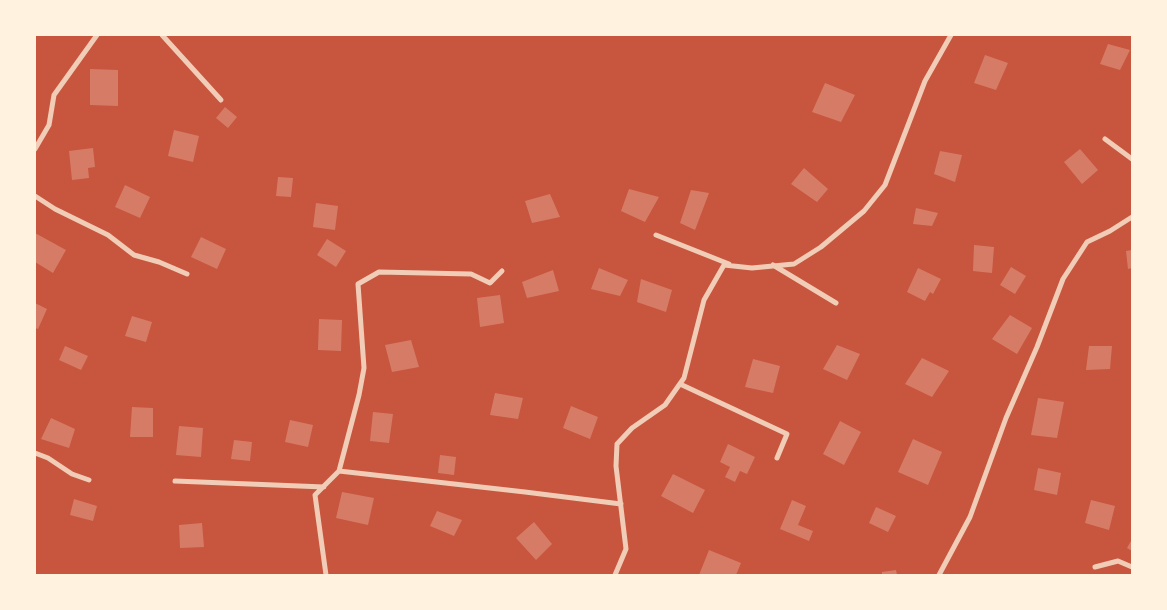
<!DOCTYPE html>
<html>
<head>
<meta charset="utf-8">
<style>
  body { margin:0 }
  #map { position:relative; width:1167px; height:610px; overflow:hidden; background:#c8553d; font-family:"PT Sans Narrow",sans-serif }
  canvas { display:block }
  .frame { position:absolute; inset:0; border:36px solid #fff3e0; pointer-events:none }
</style>
</head>
<body>
<div id="map">
<canvas width="1167" height="610"></canvas>
<div class="frame"></div>
</div>
<script>
const c = document.querySelector('canvas').getContext('2d');
c.lineJoin = 'round';
function paint(path, color) {
  c.fillStyle = color;
  c.fill(path, 'evenodd');
}
function trace(path, color, width, dash) {
  c.strokeStyle = color;
  c.lineWidth = width;
  c.lineCap = dash ? 'butt' : 'round';
  c.setLineDash(dash || []);
  c.stroke(path);
}
paint(new Path2D(`
  M1108 44 1130 50 1120 70 1100 64Z
  M985 55 1008 63 996 90 974 83Z
  M90 69 118 70V106L90 105Z
  M825 83 855 95 841 122 812 112Z
  M225 107 237 117 228 128 216 118Z
  M174 130 199 136 193 162 168 156Z
  M93 148 95 167 88 168 89 178 72 180 69 151Z
  M1080 149 1098 170 1082 184 1064 162Z
  M940 151 962 155 955 182 934 174Z
  M804 168 828 189 817 202 791 184Z
  M278 177 293 178 291 197 276 196Z
  M125 185 150 197 140 218 115 207Z
  M629 189 659 197 645 222 621 211Z
  M691 190 709 193 695 230 680 223Z
  M550 194 560 217 532 223 525 201Z
  M316 203 338 206 335 230 313 227Z
  M916 208 938 213 932 226 913 224Z
  M35 233 66 250 53 273 35 262Z
  M201 237 226 249 217 269 191 257Z
  M327 239 346 251 336 267 317 255Z
  M974 245 994 247 992 273 973 271Z
  M1132 250V268L1128 269 1126 251Z
  M1011 267 1026 276 1015 294 1000 285Z
  M599 268 628 280 620 296 591 289Z
  M918 268 941 279 933 294 930 292 925 301 907 292Z
  M553 270 559 291 527 298 522 282Z
  M641 279 672 290 666 312 637 302Z
  M500 295 504 323 480 327 477 298Z
  M35 303 47 309 38 329 35 328Z
  M1010 315 1032 328 1017 354 992 339Z
  M132 316 152 322 146 342 125 336Z
  M319 319 342 320 341 351 318 350Z
  M411 340 419 367 392 372 385 345Z
  M837 345 860 354 847 380 823 369Z
  M65 346 88 356 81 370 59 360Z
  M1089 346H1112L1110 369 1086 370Z
  M922 358 949 371 932 397 905 384Z
  M753 359 780 366 773 393 745 387Z
  M495 393 523 398 518 419 490 415Z
  M1038 398 1064 402 1057 438 1031 435Z
  M571 406 598 417 590 439 563 428Z
  M132 407 153 408V437H130Z
  M373 412 393 414 389 443 370 441Z
  M51 418 75 429 69 448 41 439Z
  M290 420 313 425 308 447 285 442Z
  M840 421 861 432 844 465 823 454Z
  M179 426 203 428 201 457 176 455Z
  M913 439 942 452 928 485 898 472Z
  M234 440 252 442 250 461 231 459Z
  M728 444 755 457 747 474 740 471 735 482 725 477 730 467 720 462Z
  M440 455 456 457 454 475 438 473Z
  M1038 468 1061 473 1057 495 1034 490Z
  M673 474 705 490 693 513 661 496Z
  M342 492 374 498 368 525 336 518Z
  M74 499 97 506 93 521 70 515Z
  M792 500 806 506 798 525 813 531 809 541 780 529Z
  M1091 500 1115 506 1109 530 1085 523Z
  M876 507 896 516 888 532 869 523Z
  M437 511 462 520 454 536 430 526Z
  M534 522 552 544 536 560 516 538Z
  M202 523 204 547 180 548 179 525Z
  M1132 539V551L1127 548Z
  M709 550 741 563 736 575H699Z
  M896 570 897 575H882V572Z`), '#d67c66');
trace(new Path2D(`
  M162 35 221 100
  M1105 139 1132 159
  M35 149 49 125 54 95 97 35
  M35 196 55 209 108 235 134 255 159 262 187 274
  M656 235 729 264
  M773 265 836 303
  M680 384 787 434 777 458
  M35 453 48 458 72 474 89 480
  M339 471 359 395 364 368 358 284 379 272 471 274 490 283 502 271
  M175 481 324 487
  M1095 567 1118 561 1132 567
  M326 575 315 495 339 471 525 492 621 504
  M615 575 626 549 616 466 617 444 632 428 665 405 684 378 704 300 724 265 752 268 794 264 821 247 864 211 885 185 925 81 951 35
  M939 575 970 517 1006 418 1037 347 1063 279 1087 242 1110 231 1132 217`), '#f1ccb7', 5);
</script>
</body>
</html>
